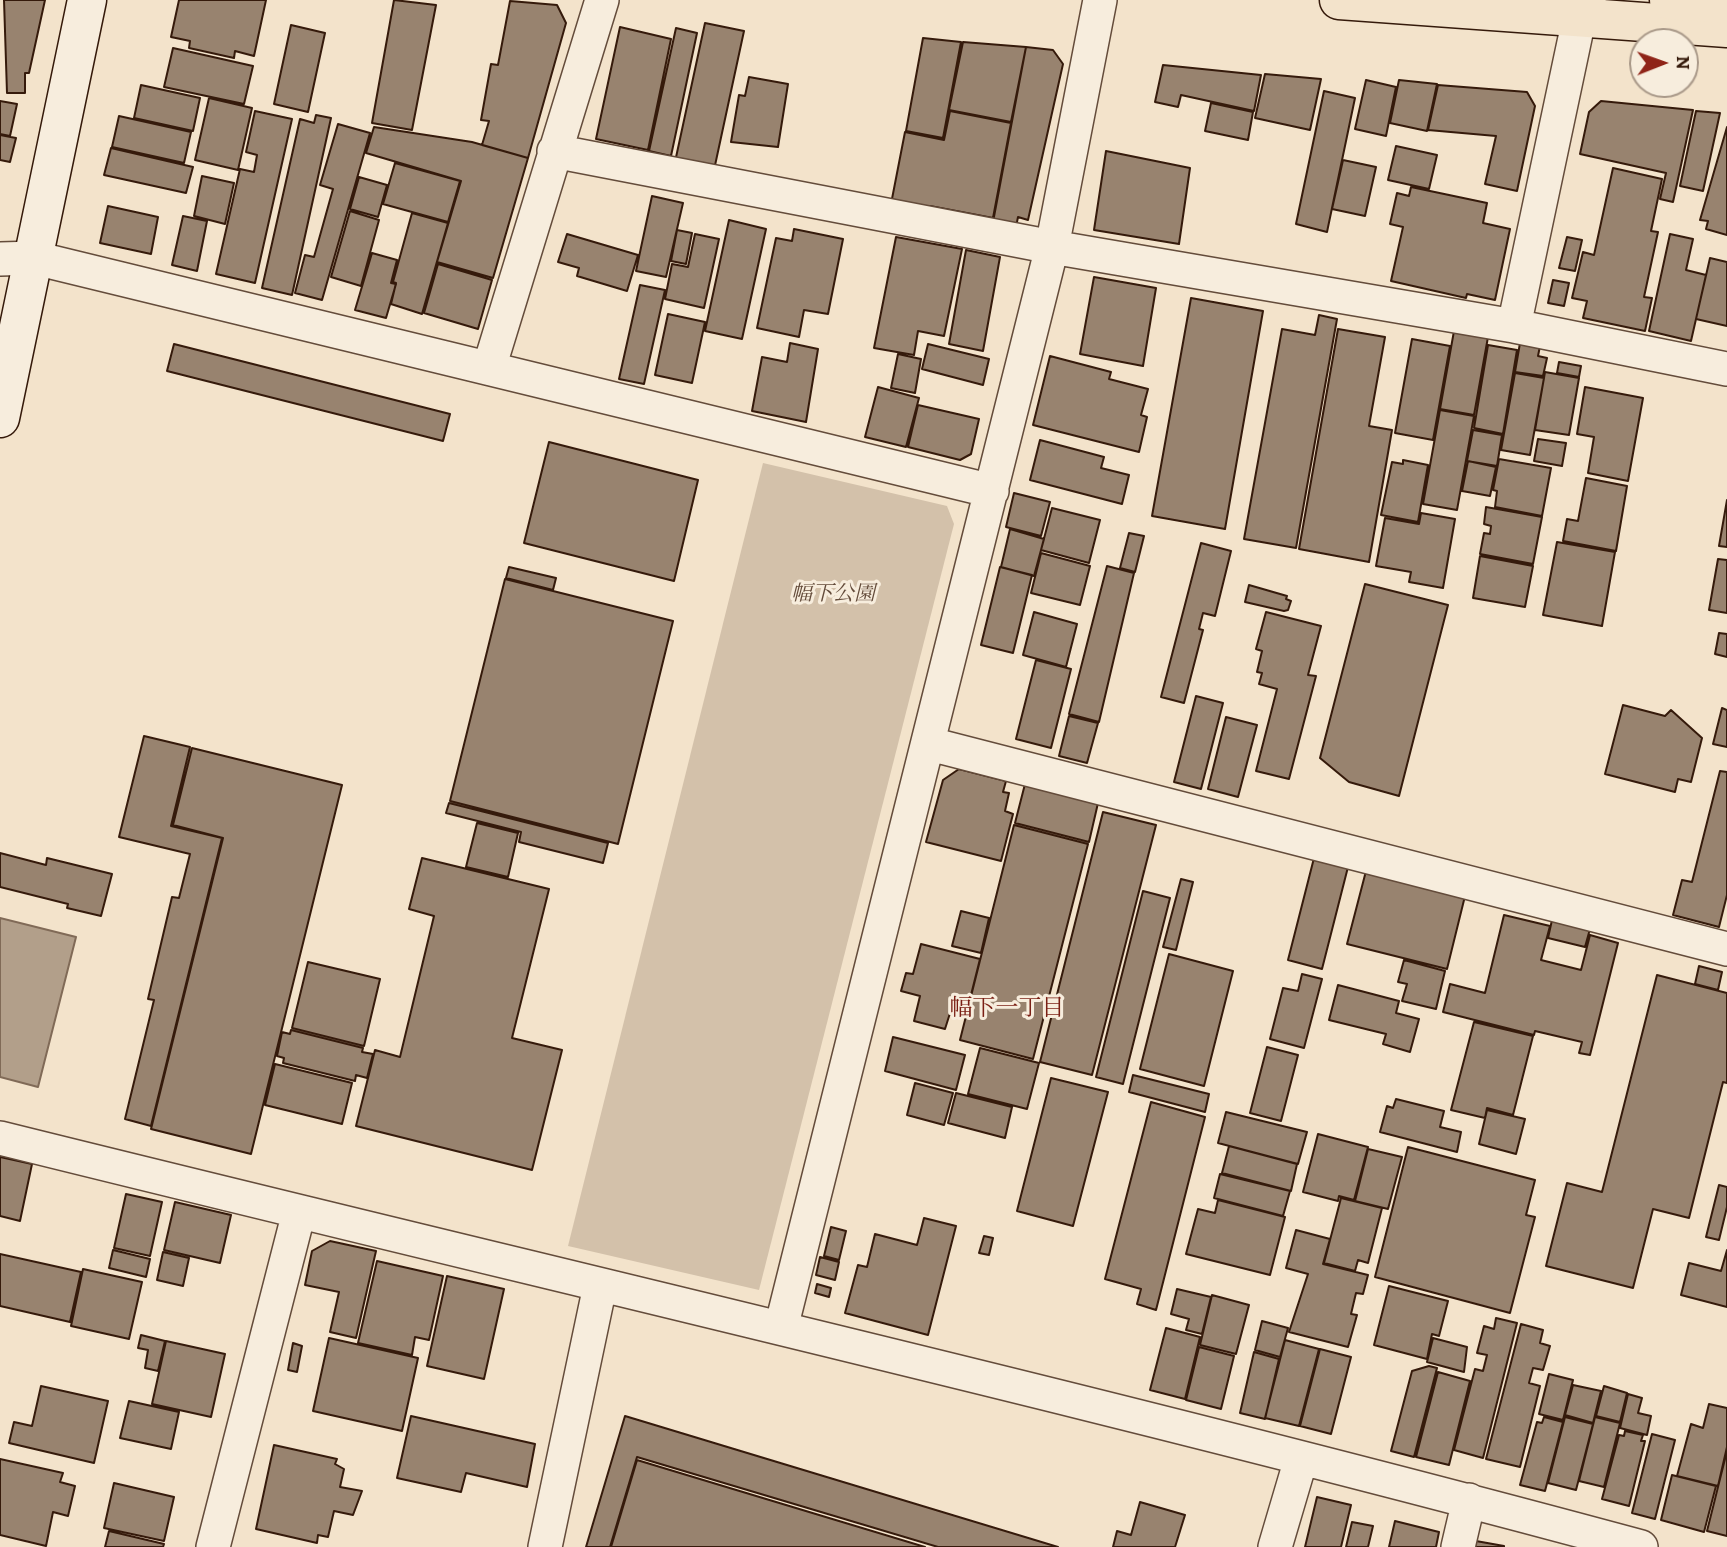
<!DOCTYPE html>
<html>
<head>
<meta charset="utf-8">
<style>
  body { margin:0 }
  #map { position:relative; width:1727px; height:1547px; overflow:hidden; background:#f3e3cb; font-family:Alegreya,serif }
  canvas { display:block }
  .north { position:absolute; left:1629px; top:28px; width:70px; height:70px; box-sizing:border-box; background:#f7eddd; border:2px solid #a99989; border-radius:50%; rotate:89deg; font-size:19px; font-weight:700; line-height:28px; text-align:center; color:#351a0b }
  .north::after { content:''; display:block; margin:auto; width:24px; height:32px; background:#8f2418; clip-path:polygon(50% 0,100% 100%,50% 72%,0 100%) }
</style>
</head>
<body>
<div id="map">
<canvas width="1727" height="1547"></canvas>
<div class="north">N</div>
</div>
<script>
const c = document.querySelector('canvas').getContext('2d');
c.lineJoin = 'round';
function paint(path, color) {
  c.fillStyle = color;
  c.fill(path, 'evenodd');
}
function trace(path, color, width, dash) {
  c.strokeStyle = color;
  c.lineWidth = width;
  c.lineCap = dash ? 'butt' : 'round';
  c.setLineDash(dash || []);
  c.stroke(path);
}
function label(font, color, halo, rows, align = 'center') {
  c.font = font + ' Alegreya,"Noto Serif JP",serif';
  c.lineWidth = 6;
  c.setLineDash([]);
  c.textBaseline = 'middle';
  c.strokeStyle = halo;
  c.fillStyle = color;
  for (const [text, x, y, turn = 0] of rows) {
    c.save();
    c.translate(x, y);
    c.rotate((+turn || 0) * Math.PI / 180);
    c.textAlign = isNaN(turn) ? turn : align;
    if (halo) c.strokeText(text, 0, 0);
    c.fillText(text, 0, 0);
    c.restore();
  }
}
paint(new Path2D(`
  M763 463 947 506 954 524 759 1290 568 1246Z`), '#d3c1aa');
const water = new Path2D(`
  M0 918 76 937 38 1087 0 1077Z`);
paint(water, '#b29f8a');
trace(water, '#806a57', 2);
const building = new Path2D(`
  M4 0H45L29 73H25V93H7Z
  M179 0H266L254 56 235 51 234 58 189 48 190 41 171 37Z
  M394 0 436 5 412 130 372 123Z
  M510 1 557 5 566 23 528 158 482 145 489 121 481 120 491 64 498 65Z
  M705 23 744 31 714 170 675 162Z
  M291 25 325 33 308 112 274 104Z
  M620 27 671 39 648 150 596 139Z
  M676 28 697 33 671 156 649 151Z
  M923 38 961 42 943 138 906 131Z
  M963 42 1026 47 1011 122 949 110Z
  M1026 47 1053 50 1063 64 1028 220 1018 217 1016 227 993 222Z
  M173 48 253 66 244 104 164 87Z
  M1163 65 1261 75 1254 111 1181 95 1178 107 1155 102Z
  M1265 74 1321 79 1310 130 1255 118Z
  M749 77 788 84 778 147 731 142 739 95 745 96Z
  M1366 80 1396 87 1386 136 1355 129Z
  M1399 80 1437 84 1427 131 1390 123Z
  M141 85 200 98 193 131 134 118Z
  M1438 85 1527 92 1535 106 1517 191 1485 184 1496 136 1428 130Z
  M1324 91 1355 98 1327 232 1296 224Z
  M209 98 252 108 238 170 195 160Z
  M0 101 17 104 10 136 0 134Z
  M1601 101 1693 110 1673 202 1660 199 1666 173 1580 154 1589 112Z
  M1211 103 1253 112 1248 140 1205 131Z
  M255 111 292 119 255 283 216 274 240 169 254 172 257 155 246 152Z
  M950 111 1011 123 993 218 930 206 928 212 891 204 905 132 944 140Z
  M1696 111 1720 113 1703 191 1680 186Z
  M316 115 331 118 292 295 262 288 300 119 314 123Z
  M119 116 191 132 184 163 112 147Z
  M338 124 370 133 322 300 295 293 305 255 314 257 333 189 320 185Z
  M374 127 472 142 528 158 493 278 437 262 461 181 366 153Z
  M1727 127V235L1706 229 1708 221 1700 220Z
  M0 135 16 138 10 162 0 160Z
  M1396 146 1437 155 1429 189 1388 180Z
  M111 148 193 167 186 193 104 175Z
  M1106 151 1190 168 1179 244 1094 230Z
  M1343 160 1376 167 1365 216 1332 209Z
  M395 163 460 181 448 222 383 204Z
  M1613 168 1662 179 1651 231 1658 232 1644 297 1652 298 1645 331 1583 318 1587 301 1572 298 1583 252 1594 255Z
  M202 176 234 183 225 224 194 216Z
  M359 177 387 185 378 217 350 209Z
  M1411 187 1487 203 1483 223 1510 229 1495 300 1467 294 1466 298 1391 281 1403 227 1390 224 1397 193 1409 196Z
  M652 196 683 203 666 277 636 271Z
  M108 206 158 217 151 254 100 243Z
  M350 211 379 220 361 286 331 277Z
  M412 213 448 223 422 314 391 304 396 283 393 282Z
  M183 216 207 221 197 271 172 265Z
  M729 220 766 229 742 339 705 331Z
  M794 229 843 239 828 314 804 310 799 337 757 328 776 238 792 241Z
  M677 230 692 233 686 264 671 261Z
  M567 234 638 255 627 291 577 276 579 268 558 262Z
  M695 234 719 239 704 308 665 299 672 264 688 267Z
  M1670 234 1693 239 1686 270 1706 275 1691 341 1649 331Z
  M896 237 962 249 944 336 918 331 914 355 874 348Z
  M1567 237 1582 240 1575 271 1559 268Z
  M966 250 1000 257 983 351 949 344Z
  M372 253 397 260 391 283 396 284 386 318 355 310Z
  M1710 258 1727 262V326L1696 319Z
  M438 264 492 280 478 329 424 313Z
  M1094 277 1156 288 1143 366 1080 354Z
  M1553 280 1569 283 1564 306 1548 303Z
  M640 285 665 290 644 384 619 379Z
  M1191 298 1263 311 1225 529 1152 516Z
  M668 314 705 322 692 383 655 375Z
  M1319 315 1337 319 1296 548 1244 539 1282 329 1315 335Z
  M1338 329 1385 337 1369 426 1392 430 1369 562 1299 549Z
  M1454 331 1488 337 1474 415 1440 409Z
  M1412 339 1450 346 1433 440 1395 433Z
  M790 343 818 349 806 422 752 411 762 357 787 362Z
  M1520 343 1540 346 1538 356 1547 358 1543 376 1515 372Z
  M174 344 450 414 443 441 167 371Z
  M928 344 989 359 983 385 922 369Z
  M1488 345 1517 350 1503 434 1474 428Z
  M898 354 921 359 915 393 891 388Z
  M1050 356 1111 372 1109 379 1148 389 1141 415 1147 417 1139 452 1033 425Z
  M1559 362 1581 366 1579 377 1557 373Z
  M1545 372 1579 378 1569 435 1535 430Z
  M1515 373 1544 378 1530 455 1501 450Z
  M878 387 919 398 906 447 865 437Z
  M1585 387 1643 398 1628 481 1588 473 1594 437 1577 434Z
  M918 405 979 419 971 454 960 460 908 447Z
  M1440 410 1474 416 1457 510 1423 504Z
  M1473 430 1502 435 1497 466 1467 461Z
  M1538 439 1566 443 1562 466 1534 461Z
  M1040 440 1104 457 1101 468 1129 475 1122 504 1030 480Z
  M549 442 698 480 674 581 524 543Z
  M1499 459 1551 468 1542 516 1495 507 1497 491 1493 490Z
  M1403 460 1428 465 1418 522 1381 515 1392 462 1403 464Z
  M1468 461 1496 467 1490 496 1462 491Z
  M1586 478 1627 486 1616 551 1563 541 1567 519 1578 521Z
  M1014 493 1050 502 1041 536 1006 527Z
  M1727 500V547L1719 546Z
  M1486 507 1542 517 1533 564 1480 554 1484 533 1490 534 1491 526 1484 524Z
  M1052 508 1100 520 1089 563 1041 550Z
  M1421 513 1455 519 1443 588 1409 582 1411 572 1376 566 1385 518 1419 524Z
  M1010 529 1044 539 1034 576 1001 567Z
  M1129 533 1144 536 1135 572 1120 568Z
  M1557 542 1615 552 1602 626 1543 615Z
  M1201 543 1231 551 1215 616 1203 613 1199 629 1203 630 1184 703 1161 697Z
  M1041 553 1090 566 1080 605 1031 593Z
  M1480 556 1533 566 1525 607 1473 598Z
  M1718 559 1727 560V613L1709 610Z
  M1107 566 1134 573 1099 722 1069 714Z
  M509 567 556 578 553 590 506 578Z
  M1000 567 1032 575 1013 653 981 645Z
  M505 579 673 621 618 844 450 801Z
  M1365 584 1448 605 1399 796 1349 782 1320 758Z
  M1249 585 1287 596 1286 599 1291 601 1288 610 1284 611 1245 602Z
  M1034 612 1077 624 1066 667 1023 655Z
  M1266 612 1321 626 1308 675 1316 676 1289 779 1256 771 1277 689 1259 684 1262 673 1257 672 1262 651 1256 649Z
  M1719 633 1727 634V657L1715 654Z
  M1036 660 1071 669 1051 748 1016 739Z
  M1196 696 1223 703 1201 789 1174 782Z
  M1623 705 1665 716 1671 710 1702 738 1691 782 1678 779 1675 792 1605 774Z
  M1722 708 1727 710V747L1713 744Z
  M1069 716 1098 723 1087 763 1059 756Z
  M1226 717 1257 725 1238 797 1208 789Z
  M144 736 190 747 171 826 222 838 151 1126 125 1119 154 1000 148 999 172 897 179 898 190 854 119 837Z
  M192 748 342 785 251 1154 151 1129 223 838 173 825Z
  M959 769 1006 781 1003 792 1009 793 1005 811 1013 814 1001 861 926 842 943 780Z
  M1720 771 1727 772V895L1719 927 1673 915 1682 880 1692 882Z
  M1025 784 1098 803 1089 842 1015 823Z
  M449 803 608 843 603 863 519 842 521 832 446 813Z
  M1103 812 1156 825 1092 1075 1040 1062Z
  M477 823 518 833 508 877 466 867Z
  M1014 825 1088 844 1033 1059 960 1040Z
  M0 853 46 865 47 858 112 874 101 916 67 908 68 904 0 887Z
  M422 858 549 889 512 1038 562 1050 532 1170 356 1126 375 1050 400 1057 434 916 409 909Z
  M1314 858 1348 867 1322 969 1288 960Z
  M1366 871 1465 896 1447 969 1347 944Z
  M1181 879 1193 882 1176 950 1163 947Z
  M1143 891 1170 898 1123 1084 1096 1077Z
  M961 911 989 918 981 953 952 946Z
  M1504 915 1550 926 1541 960 1581 970 1590 935 1618 943 1590 1055 1579 1053 1582 1042 1535 1031 1534 1035 1443 1012 1450 984 1485 993Z
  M1552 920 1590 929 1585 947 1548 938Z
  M921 944 980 959 966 1015 951 1010 945 1029 914 1021 920 996 901 991 906 973 913 974Z
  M1169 954 1233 971 1204 1086 1140 1069Z
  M1404 960 1445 971 1436 1009 1402 1001 1407 984 1398 982Z
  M308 962 380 979 364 1046 292 1028Z
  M1699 966 1722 972 1718 990 1695 984Z
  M1302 974 1322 979 1304 1048 1270 1039 1283 988 1298 991Z
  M1657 975 1727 993V1083L1723 1082 1689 1218 1653 1209 1633 1288 1546 1266 1567 1183 1602 1192Z
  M1338 985 1399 1001 1396 1013 1419 1019 1410 1052 1383 1044 1386 1034 1329 1020Z
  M1474 1022 1533 1036 1513 1115 1487 1108 1485 1118 1451 1110Z
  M291 1030 363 1048 362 1052 373 1054 367 1078 356 1075 355 1081 283 1063 284 1058 277 1056 282 1032 290 1034Z
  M893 1037 965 1055 956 1090 885 1071Z
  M1267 1047 1298 1055 1281 1121 1250 1113Z
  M980 1048 1039 1063 1027 1109 968 1094Z
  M275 1064 352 1083 342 1124 265 1105Z
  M1133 1075 1209 1094 1205 1112 1129 1092Z
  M1051 1078 1108 1092 1073 1226 1017 1211Z
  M915 1083 953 1093 944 1125 907 1115Z
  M956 1093 1012 1107 1005 1138 948 1123Z
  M1396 1099 1444 1111 1440 1127 1461 1132 1457 1152 1380 1132 1387 1106 1393 1108Z
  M1151 1102 1205 1117 1156 1310 1137 1304 1141 1289 1105 1279Z
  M1487 1110 1525 1119 1516 1154 1479 1144Z
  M1226 1112 1307 1132 1298 1164 1218 1143Z
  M1318 1134 1368 1147 1354 1200 1339 1196 1338 1201 1303 1192Z
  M1229 1146 1297 1164 1291 1191 1222 1173Z
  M1408 1147 1535 1180 1526 1215 1535 1217 1510 1313 1375 1277Z
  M1368 1149 1402 1157 1388 1209 1355 1201Z
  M0 1157 32 1164 20 1221 0 1216Z
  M1220 1174 1290 1191 1283 1216 1214 1198Z
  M1719 1185 1727 1187V1207L1719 1240 1706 1237Z
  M126 1194 162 1202 150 1256 114 1248Z
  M1341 1198 1382 1208 1368 1263 1358 1260 1355 1271 1324 1263Z
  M1218 1200 1285 1217 1270 1275 1186 1254 1198 1209 1215 1213Z
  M175 1202 231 1215 220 1263 164 1250Z
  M924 1218 956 1226 928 1335 845 1313 858 1265 867 1267 875 1234 917 1245Z
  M831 1227 846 1231 839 1260 824 1256Z
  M1296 1230 1330 1239 1323 1264 1368 1275 1363 1294 1356 1293 1351 1314 1357 1315 1348 1347 1289 1332 1308 1274 1286 1268Z
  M984 1236 993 1238 989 1255 979 1253Z
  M330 1241 376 1251 356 1338 330 1332 339 1292 305 1285 312 1251Z
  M113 1250 150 1259 146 1277 109 1268Z
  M1727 1250V1307L1681 1295 1689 1263 1721 1271Z
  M163 1252 189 1258 183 1286 157 1280Z
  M0 1254 81 1272 70 1322 0 1306Z
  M820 1257 839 1262 835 1280 816 1275Z
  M377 1261 443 1276 429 1340 415 1337 412 1355 358 1343Z
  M83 1269 142 1282 129 1339 71 1326Z
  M447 1276 504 1289 484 1379 427 1366Z
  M817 1284 831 1288 829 1297 815 1293Z
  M1389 1286 1448 1301 1439 1336 1432 1334 1427 1359 1374 1345Z
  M1177 1289 1211 1297 1202 1334 1186 1330 1189 1319 1171 1314Z
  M1212 1295 1249 1305 1236 1354 1200 1345Z
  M1496 1318 1517 1323 1483 1458 1454 1450 1475 1369 1483 1371 1487 1355 1477 1353 1484 1326 1494 1329Z
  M1262 1321 1288 1328 1280 1357 1255 1350Z
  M1521 1324 1543 1330 1540 1343 1550 1346 1543 1370 1533 1368 1529 1383 1540 1386 1520 1467 1486 1459Z
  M1166 1328 1200 1337 1185 1399 1150 1390Z
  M141 1335 165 1341 158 1371 145 1368 148 1350 138 1348Z
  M329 1338 418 1358 402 1431 313 1411Z
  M1433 1338 1467 1347 1464 1372 1427 1362Z
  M1285 1340 1319 1349 1299 1426 1265 1418Z
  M166 1341 225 1354 211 1417 152 1404Z
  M293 1343 302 1346 297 1372 288 1370Z
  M1199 1347 1234 1356 1221 1409 1186 1400Z
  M1320 1349 1351 1357 1331 1434 1300 1426Z
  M1254 1352 1279 1359 1265 1419 1240 1413Z
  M1429 1366 1437 1368 1414 1457 1391 1451 1412 1371Z
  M1438 1372 1470 1381 1449 1465 1416 1457Z
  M1549 1374 1573 1380 1563 1420 1539 1414Z
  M1573 1385 1601 1391 1593 1423 1565 1415Z
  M41 1386 108 1401 94 1463 9 1443 14 1422 32 1426Z
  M1604 1386 1627 1393 1620 1422 1596 1416Z
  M1628 1394 1642 1398 1638 1413 1651 1416 1647 1435 1620 1428Z
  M129 1401 179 1412 171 1449 120 1438Z
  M1709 1404 1727 1408V1447L1718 1486 1677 1476 1691 1424 1703 1428Z
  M411 1416 535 1444 527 1487 466 1473 461 1492 397 1478Z
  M625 1416 1058 1547H938L637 1457 610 1547H586Z
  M1544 1417 1563 1422 1545 1491 1520 1485 1537 1422 1542 1423Z
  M1565 1417 1593 1424 1576 1490 1548 1483Z
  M1595 1417 1620 1423 1604 1487 1579 1481Z
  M1625 1431 1643 1435 1641 1441H1645L1629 1506 1602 1499 1619 1435 1624 1436Z
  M1652 1434 1675 1440 1655 1519 1632 1513Z
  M274 1445 337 1459 335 1464 344 1469 340 1487 362 1491 353 1515 334 1511 328 1537 318 1535 317 1543 256 1529Z
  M1727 1451V1536L1707 1531Z
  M0 1459 63 1473 60 1482 75 1486 68 1516 53 1512 46 1546 0 1535Z
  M637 1460 925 1547H611Z
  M1672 1475 1716 1486 1704 1532 1661 1520Z
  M114 1483 174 1497 164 1541 104 1528Z
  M1317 1497 1351 1505 1341 1547H1305Z
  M1140 1502 1185 1515 1175 1547H1113L1117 1531 1131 1535Z
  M1395 1521 1439 1532 1436 1547H1389Z
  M1352 1522 1373 1526 1368 1547H1346Z
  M109 1531 164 1544 163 1547H105Z
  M1476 1541 1504 1546V1547H1475Z`);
paint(building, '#98836f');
trace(building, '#351a0b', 2);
const street = new Path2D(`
  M554 151 1052 247 1514 326 1727 369
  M0 259 35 258 992 491
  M1514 326 1579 19 1589 0
  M489 368 602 0
  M930 744 1727 949
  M0 1138C547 1274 1097 1400 1641 1547
  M781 1328 1052 247 1100 0
  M213 1547 299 1212
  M545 1547 600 1286
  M1275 1547 1301 1459
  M1458 1547 1469 1500`);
const secondary = new Path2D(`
  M0 418 87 0`);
const primary = new Path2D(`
  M1339 0 1727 28`);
const highway = new Path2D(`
  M1669 0 1727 4`);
trace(street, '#644c3b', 36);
trace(secondary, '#351a0b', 41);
trace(primary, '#351a0b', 41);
trace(highway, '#351a0b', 41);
trace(street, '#f7eddd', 33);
trace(secondary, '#f7eddd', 38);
trace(primary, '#f3e3cb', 38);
trace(highway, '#f3e3cb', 38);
label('italic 21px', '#644c3b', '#f7eddd', [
  ["幅下公園",833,595]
]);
label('23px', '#7a1f14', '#f7eddd', [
  ["幅下一丁目",1007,1009]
]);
</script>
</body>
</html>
